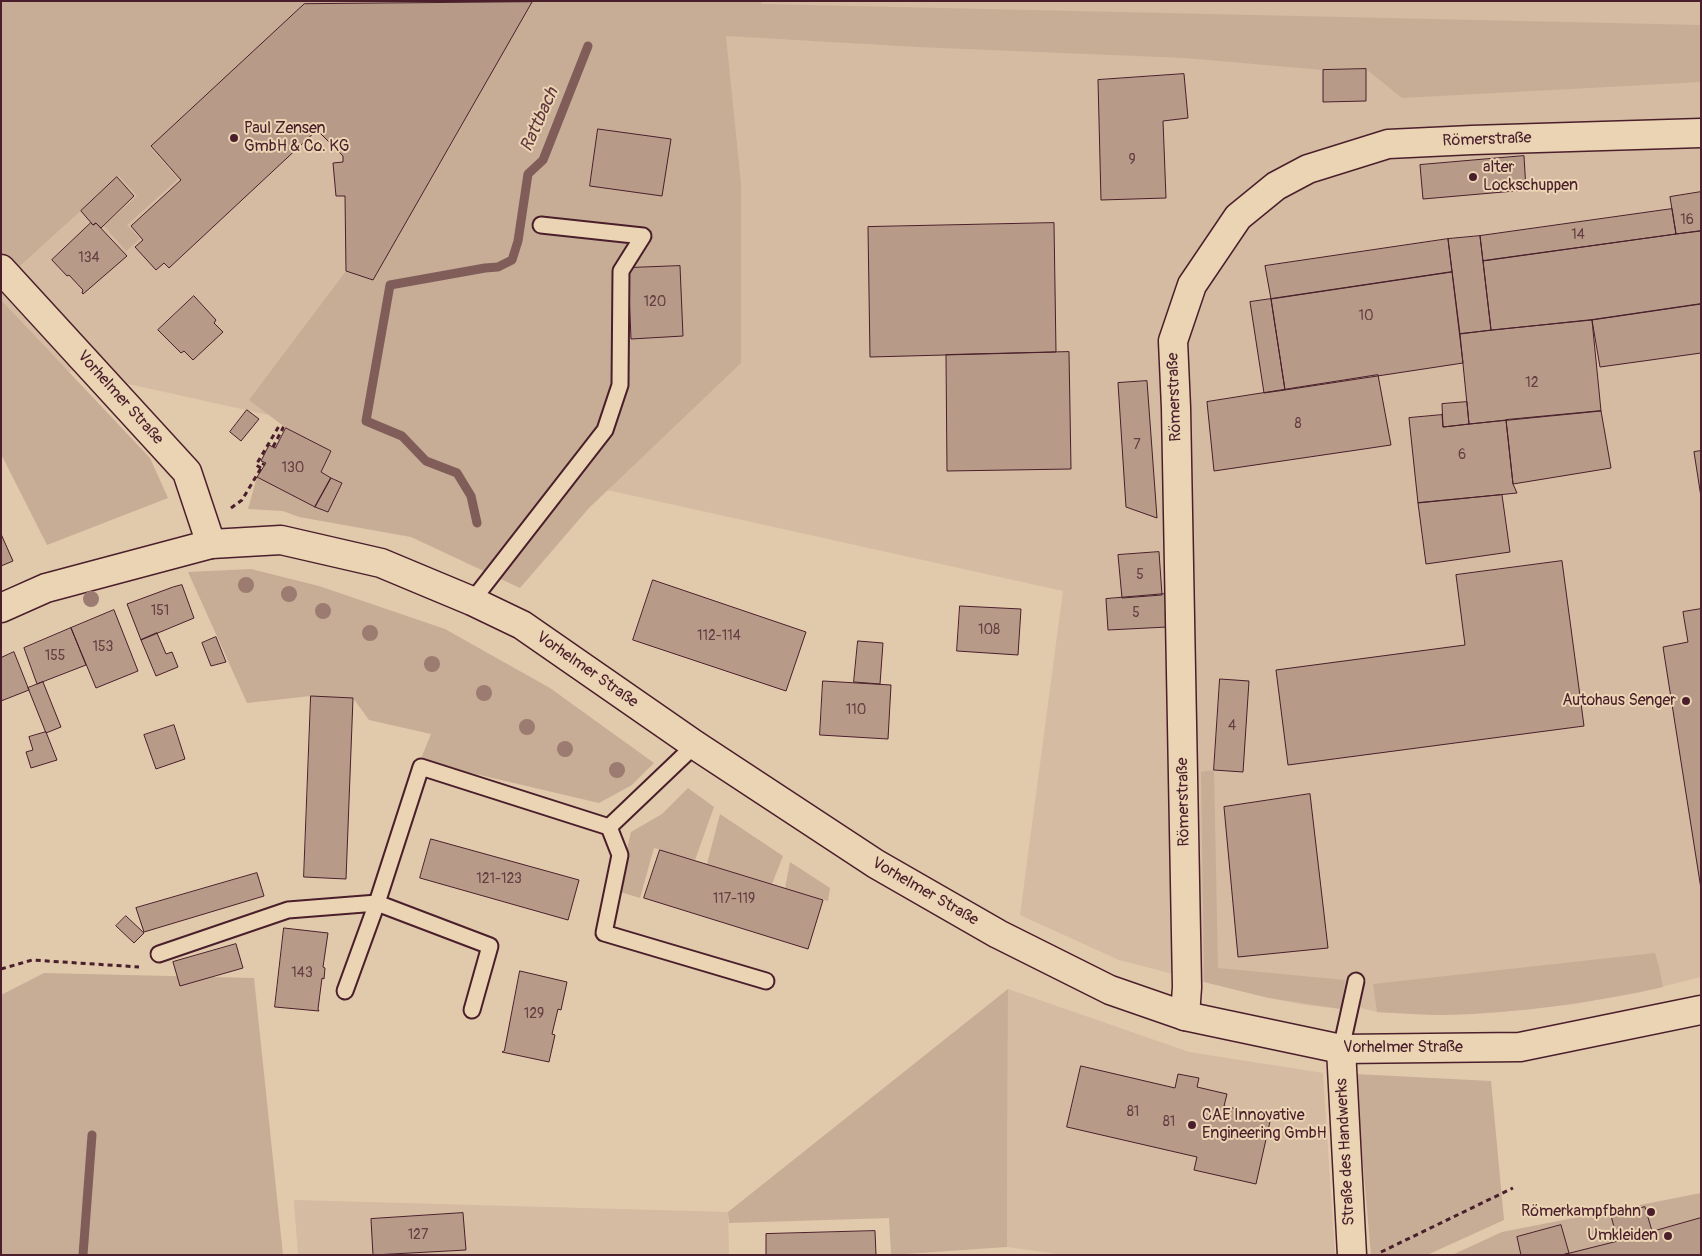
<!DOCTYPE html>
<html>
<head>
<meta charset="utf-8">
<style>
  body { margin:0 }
  #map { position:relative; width:1702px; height:1256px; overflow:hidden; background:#e1c9ac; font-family:Pangolin,sans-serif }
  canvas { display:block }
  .frame { position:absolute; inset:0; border:2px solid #4a1f2b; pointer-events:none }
</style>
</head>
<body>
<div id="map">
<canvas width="1702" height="1256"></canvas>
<div class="frame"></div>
</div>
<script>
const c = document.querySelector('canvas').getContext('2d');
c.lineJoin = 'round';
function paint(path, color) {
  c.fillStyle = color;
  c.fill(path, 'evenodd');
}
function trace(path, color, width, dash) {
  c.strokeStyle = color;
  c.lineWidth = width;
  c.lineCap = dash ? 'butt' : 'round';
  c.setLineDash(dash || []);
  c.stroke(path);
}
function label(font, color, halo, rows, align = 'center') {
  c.font = font + ' Pangolin,sans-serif';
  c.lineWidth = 4;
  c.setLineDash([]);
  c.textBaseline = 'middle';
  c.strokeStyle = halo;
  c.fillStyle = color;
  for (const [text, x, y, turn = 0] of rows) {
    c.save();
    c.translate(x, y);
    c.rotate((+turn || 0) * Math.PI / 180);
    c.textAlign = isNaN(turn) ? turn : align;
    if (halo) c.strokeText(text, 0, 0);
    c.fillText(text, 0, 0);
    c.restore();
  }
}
paint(new Path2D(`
  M1 1H1701V977L1641 992 1575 1004 1508 1011 1444 1015 1377 1012 1345 1004 1341 1009 1306 1005 1269 998 1204 982 1119 960 1020 915 1063 591 70 371 1 404Z
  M1008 989 1189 1052 1323 1073 1335 1255H1065L1007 1247Z
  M294 1200 728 1212 729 1255H298Z`), '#d4bba1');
paint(new Path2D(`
  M1 1H760L762 4 1701 25V82L1402 98 1366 69 1323 70 1185 58 918 47 726 36 741 184V363L589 508 520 588 411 537 299 517 283 511 248 509 257 477 328 512 342 483 321 472 331 451 286 428 249 400 346 271 373 280 453 142 531 2 304 4 150 147 178 179 127 225 140 239 126 251 104 226 137 196 119 176 11 274 1 269Z
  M1 300 150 458 168 498 47 545 1 454Z
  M251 569 319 586 445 629 550 688 654 763 632 785 599 803 420 761 431 734 369 720 353 698 311 696 247 703 188 572Z
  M1214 770 1218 968 1345 980 1341 1009 1269 998 1204 982 1201 772Z
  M688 788 714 807 695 860 654 848 640 898 617 891 631 832 662 814Z
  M720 814 783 856 772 884 707 864Z
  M790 862 830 888 828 901 785 888Z
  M1655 953 1659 967 1663 987C1592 1003 1519 1013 1446 1015 1423 1015 1400 1013 1377 1012L1373 984Z
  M44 973 254 978 283 1255H1V995Z
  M1008 989 1007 1247 891 1255 889 1218 729 1223 728 1212Z
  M1355 1074 1491 1081 1504 1220 1427 1255H1371Z
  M1701 1193V1255H1452L1502 1232Z`), '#c8ad96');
trace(new Path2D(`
  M477 523 471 496 457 473 426 461 402 436 366 421 390 285 485 268 498 267 512 260 518 241 528 174 543 160 588 46
  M83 1255 92 1135`), '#815d59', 9);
const building = new Path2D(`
  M532 2 373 280 346 271 345 196H336L333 163 343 162V156L317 130 169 268 164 263 156 270 135 247 143 240 131 226 181 180 151 146 304 4Z
  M1366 69V101L1323 102V70Z
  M1184 74 1188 118 1163 121 1166 198 1101 200 1098 80Z
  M598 129 671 139 662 196 590 186Z
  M1524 156 1526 190 1423 199 1420 165Z
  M117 177 134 196 101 228 96 223 93 225 81 211Z
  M1701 192V231L1676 234 1670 197Z
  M1672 209 1676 234 1483 261 1480 236Z
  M91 223 93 225 96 223 127 256 83 294 82 293 83 290 69 275 67 276 52 260Z
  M1054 223 1056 352 870 357 868 227Z
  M1701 231V304L1592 320 1491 330 1483 261Z
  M1480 236 1491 330 1460 334 1448 239Z
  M1448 239 1452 272 1271 299 1265 266Z
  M680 266 683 336 631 339 628 268Z
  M1452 272 1463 363 1285 390 1271 299Z
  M194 296 216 320 214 323 223 332 193 360 184 351 181 353 158 330Z
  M1271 299 1285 390 1264 393 1250 302Z
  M1701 304V353L1600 367 1592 320Z
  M1592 320 1601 411 1469 424 1460 334Z
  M1069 352 1071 469 947 471 946 355Z
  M1378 375 1391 445 1214 471 1207 402Z
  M1147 381 1157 518 1126 507 1118 383Z
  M1467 402 1469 424 1443 427 1442 404Z
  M247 410 259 419 241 441 230 432Z
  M1601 411 1611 468 1513 484 1506 420Z
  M1442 415 1443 427 1506 420 1513 484 1517 493 1418 503 1409 418Z
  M286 428 331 451 321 472 331 478 315 507 257 477 266 463 261 461 269 445 275 448Z
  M1701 451V497L1694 452Z
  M331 478 342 483 328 512 315 507Z
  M1502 495 1510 552 1426 564 1418 503Z
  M1 534 13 561 1 566Z
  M1159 552 1162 595 1122 598 1118 555Z
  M1562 561 1584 726 1288 765 1276 670 1465 645 1456 575Z
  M653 580 806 632 786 691 633 640Z
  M182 585 194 618 141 640 127 604 173 587Z
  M1165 594 1167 627 1108 630 1106 599Z
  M960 606 1021 609 1018 655 957 651Z
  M1701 609V889L1663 647 1688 642 1683 612Z
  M114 610 138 671 96 688 71 628Z
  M71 628 86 665 37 684 24 648Z
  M157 633 166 654 172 652 178 667 156 676 141 640Z
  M216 637 226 662 211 666 202 643Z
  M858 641 883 643 880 684 854 682Z
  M14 652 29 690 1 701V658Z
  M1220 679 1249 681 1243 772 1214 770Z
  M823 681 891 685 888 739 820 735Z
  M43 682 61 727 46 733 28 688Z
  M311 696 353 698 346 879 304 877Z
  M174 725 185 759 156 769 144 735Z
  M46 732 57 760 31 768 26 752 33 750 29 737Z
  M1310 794 1328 948 1238 957 1224 807Z
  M431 839 579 880 568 920 420 878Z
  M660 850 823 900 808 949 644 898Z
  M257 873 264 896 144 932 136 908Z
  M126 916 144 933 134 943 116 926Z
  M284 928 328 933 323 967 325 968 324 979 322 978 318 1009 319 1011 275 1007Z
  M236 944 243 968 180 986 173 962Z
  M520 971 567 982 561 1010 558 1009 552 1034 555 1035 549 1062 502 1052 504 1051Z
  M1081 1066 1175 1088 1178 1074 1199 1078 1197 1087 1227 1094 1224 1106 1271 1117 1256 1184 1194 1170 1197 1157 1067 1127Z
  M1645 1207 1652 1231 1618 1241 1611 1216Z
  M463 1213 466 1250 373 1255 371 1219Z
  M1701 1218V1255H1562L1618 1241Z
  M1561 1225 1569 1253 1562 1255H1521L1517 1237Z
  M875 1231 876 1255H766V1234Z`);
paint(building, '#b79a88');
trace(building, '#4a1f2b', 1);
const service = new Path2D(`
  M472 601 605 430 620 385 621 271 643 236 541 225
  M609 827 620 855 604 933 766 981
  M159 954 288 910 377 903 345 991
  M472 1010 490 946 377 903 421 767 609 827 695 745
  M1341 1049 1356 981`);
const minor = new Path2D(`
  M1 269 187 472 211 544
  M1185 1016 1187 987 1176 408 1173 341 1192 285 1238 217 1276 186 1308 169 1388 144 1472 140 1701 133
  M1341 1049 1352 1255`);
const tertiary = new Path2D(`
  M1 608 46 588 211 544 281 540 381 563 472 601 522 625 695 745 876 864 998 934 1110 990 1185 1016 1341 1049 1520 1047 1701 1010`);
trace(service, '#4a1f2b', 19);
trace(minor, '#4a1f2b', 31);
trace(tertiary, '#4a1f2b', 31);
trace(new Path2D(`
  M261 468 256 465 279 426 283 428 273 447
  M231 508 242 500 264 463
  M1 969 32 960 139 967
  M1381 1252 1513 1188`), '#4a1f2b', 3, [5, 4]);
trace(service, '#ebd4b4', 15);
trace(minor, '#ebd4b4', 28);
trace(tertiary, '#ebd4b4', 28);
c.fillStyle = '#9c7b71';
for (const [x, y] of [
  [246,585],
  [289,594],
  [91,599],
  [323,611],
  [370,633],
  [432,664],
  [484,693],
  [527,727],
  [565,749],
  [617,770]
]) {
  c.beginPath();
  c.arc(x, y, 8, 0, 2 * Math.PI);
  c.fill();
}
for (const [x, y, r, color] of [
  [234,138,5,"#4a1f2b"],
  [1473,177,5,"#4a1f2b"],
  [1686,701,5,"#4a1f2b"],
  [1192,1125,5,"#4a1f2b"],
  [1651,1212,5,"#4a1f2b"],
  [1668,1236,5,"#4a1f2b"]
]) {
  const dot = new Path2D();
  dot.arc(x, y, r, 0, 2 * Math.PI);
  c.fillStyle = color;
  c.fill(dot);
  trace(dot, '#ebd4b4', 2);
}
label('14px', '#653e42', null, [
  ["9",1132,160],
  ["16",1687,220],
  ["14",1578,235],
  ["134",89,258],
  ["120",655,302],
  ["10",1366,316],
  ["12",1532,383],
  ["8",1298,424],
  ["7",1137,445],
  ["6",1462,455],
  ["130",293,468],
  ["5",1140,575],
  ["151",160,611],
  ["5",1136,613],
  ["108",989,630],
  ["112-114",719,636],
  ["153",103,647],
  ["155",55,656],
  ["110",856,710],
  ["4",1232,726],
  ["121-123",499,879],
  ["117-119",734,899],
  ["143",302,973],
  ["129",534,1014],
  ["81",1133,1112],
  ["81",1169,1122],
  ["127",418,1235]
]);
label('16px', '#4a1f2b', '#ebd4b4', [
  ["Paul Zensen",244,129],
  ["GmbH & Co. KG",244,147],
  ["alter",1483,168],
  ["Lockschuppen",1483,186],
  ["Autohaus Senger",1676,701,"right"],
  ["CAE Innovative",1202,1116],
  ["Engineering GmbH",1202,1134],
  ["Römerkampfbahn",1641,1212,"right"],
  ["Umkleiden",1658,1236,"right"]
], 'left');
label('16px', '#4a1f2b', '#ebd4b4', [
  ["Römerstraße",1487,140,-2],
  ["Römerstraße",1175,397,-92],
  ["Vorhelmer Straße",120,398,48],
  ["Vorhelmer Straße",587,670,35],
  ["Römerstraße",1184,802,-91],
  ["Vorhelmer Straße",925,892,30],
  ["Vorhelmer Straße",1403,1048],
  ["Straße des Handwerks",1346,1152,-93]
]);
label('italic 18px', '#61393e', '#ebd4b4', [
  ["Rattbach",540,120,-66]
]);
</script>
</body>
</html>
